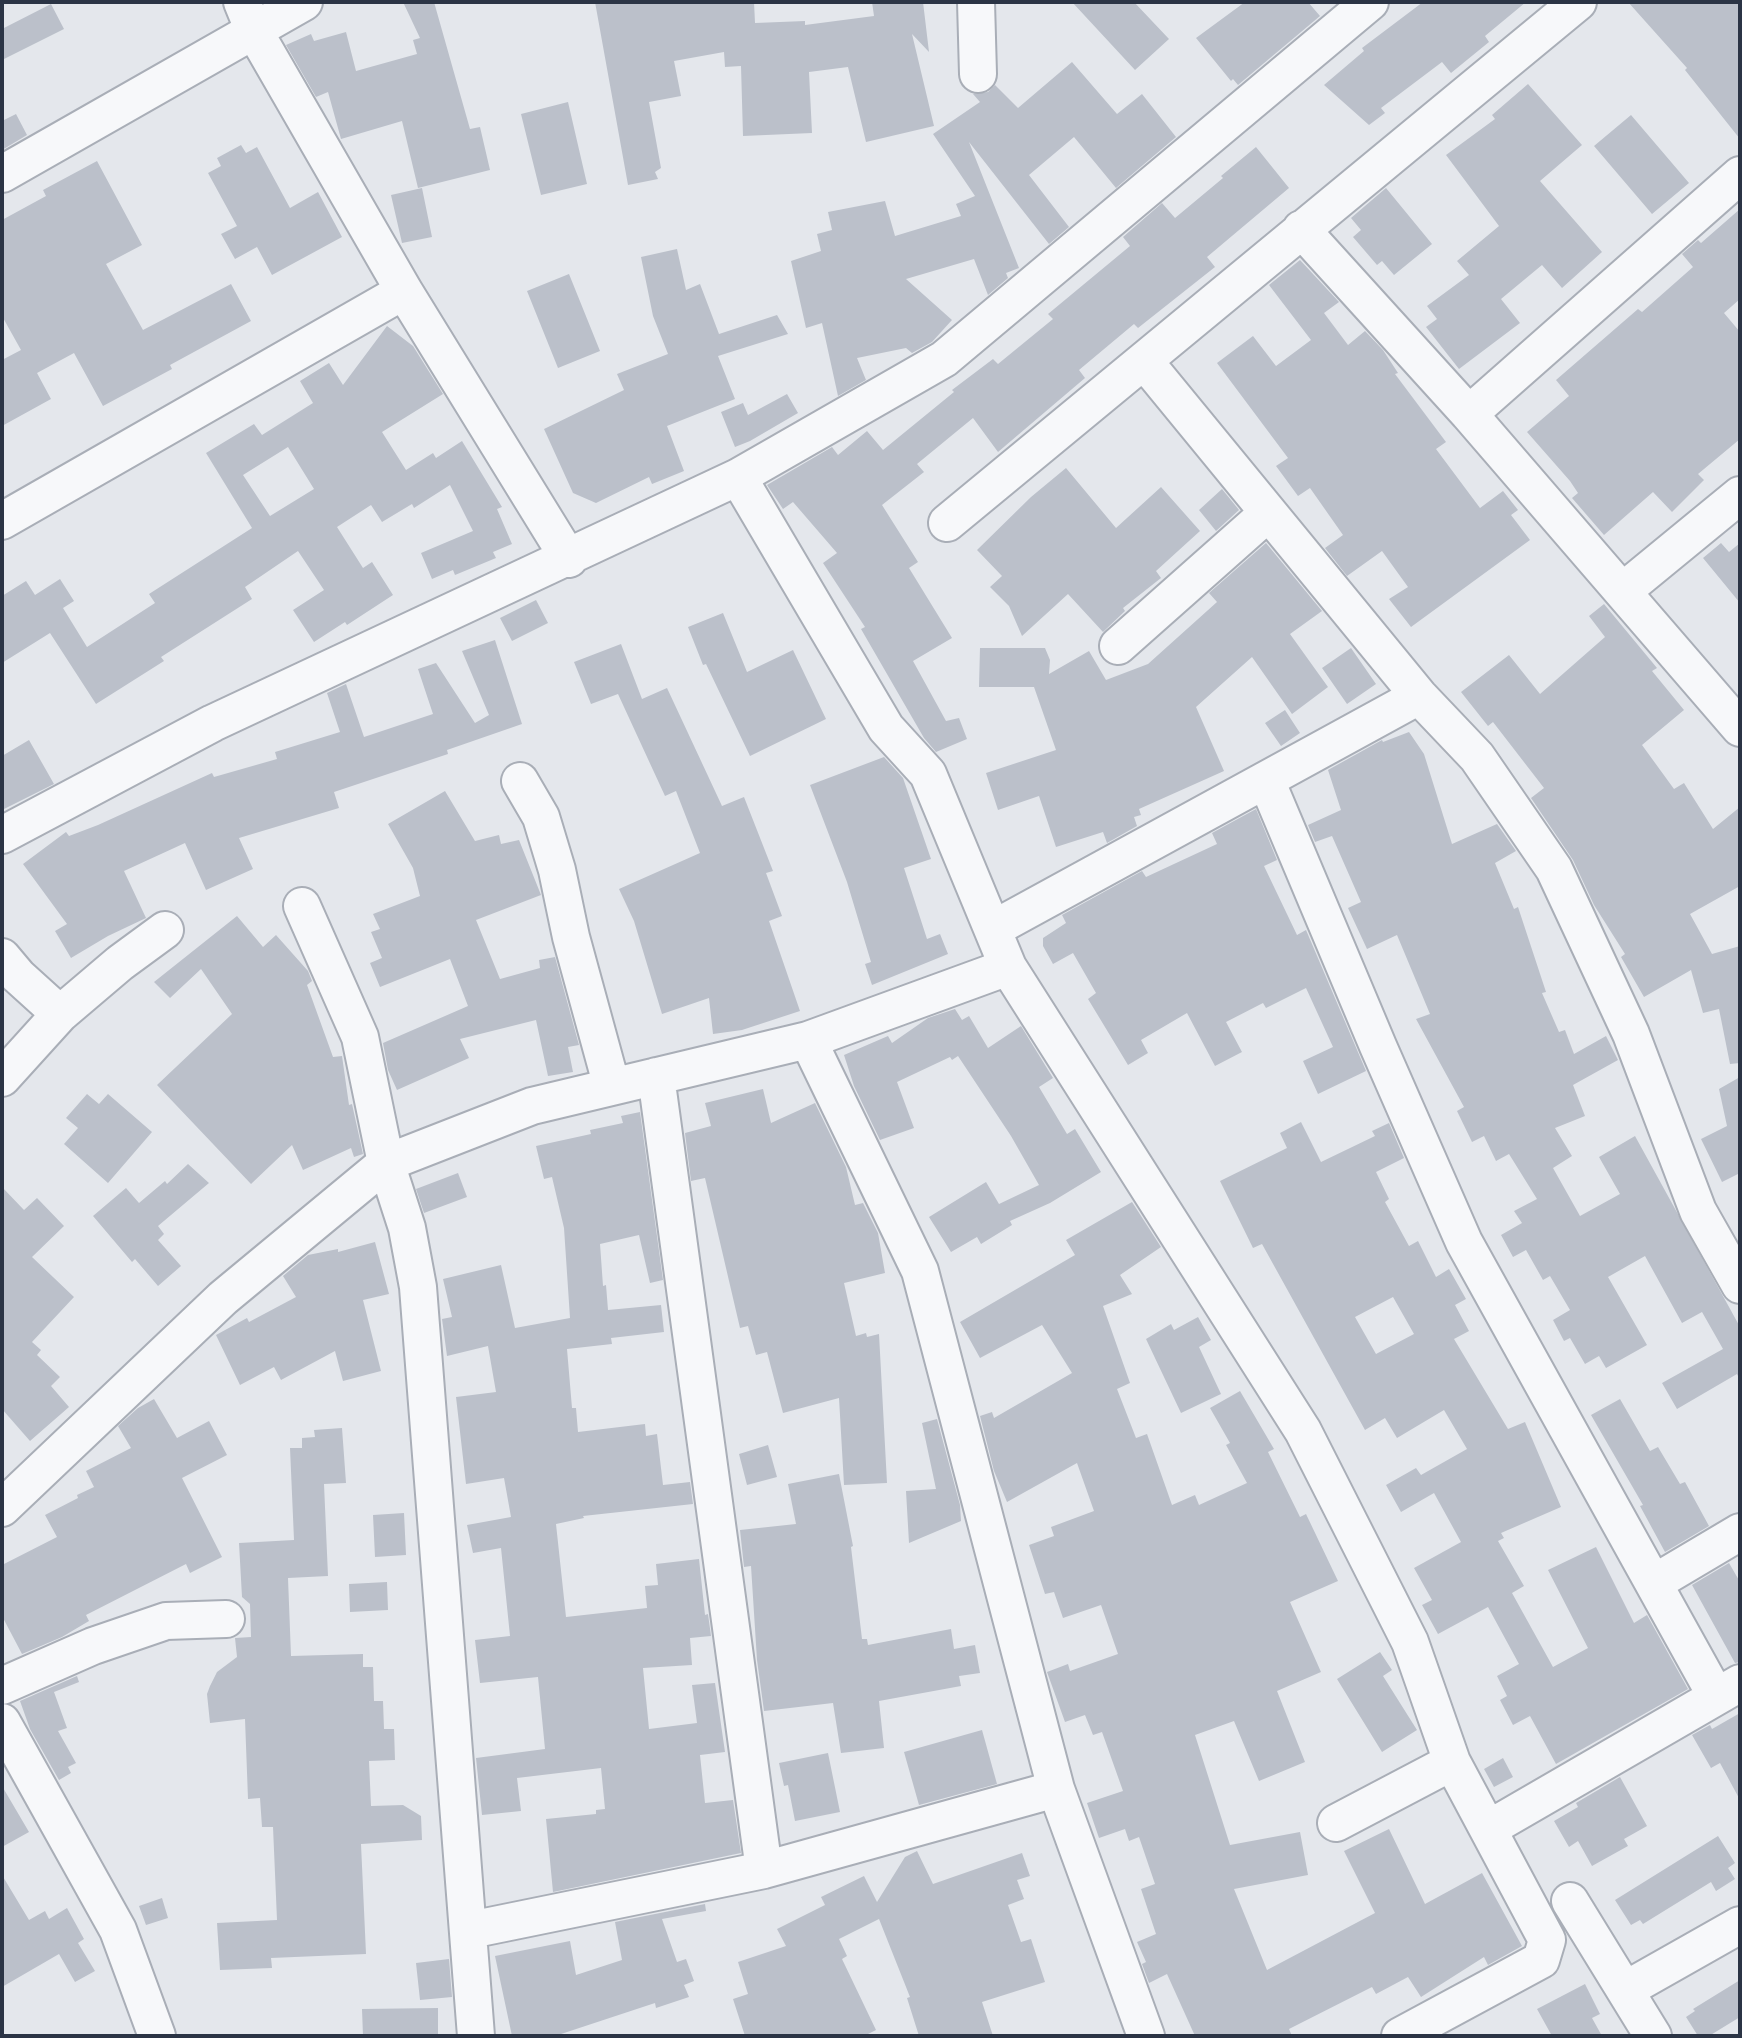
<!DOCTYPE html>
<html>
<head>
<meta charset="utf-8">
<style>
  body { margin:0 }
  #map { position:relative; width:1742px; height:2038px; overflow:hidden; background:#e4e7ec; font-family:Lato,sans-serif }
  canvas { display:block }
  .frame { position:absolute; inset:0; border:4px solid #2b3445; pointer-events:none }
</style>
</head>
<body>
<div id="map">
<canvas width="1742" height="2038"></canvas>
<div class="frame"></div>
</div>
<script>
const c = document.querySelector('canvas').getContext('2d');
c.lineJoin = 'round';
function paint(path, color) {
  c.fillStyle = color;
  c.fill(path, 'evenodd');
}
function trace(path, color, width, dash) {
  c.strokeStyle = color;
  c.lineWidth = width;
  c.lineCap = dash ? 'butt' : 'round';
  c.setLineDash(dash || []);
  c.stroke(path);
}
paint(new Path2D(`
  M403 2H434L470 129 480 127 490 170 418 188 402 121 341 139 328 92 316 97 286 45 311 34 314 41 346 32 356 71 417 54 413 40 420 38Z
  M595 2H754L755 23 805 21V25L874 16 872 2H923L929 52 912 34 934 126 866 142 848 67 809 72 812 133 743 136 741 66 725 67 724 52 674 61 681 96 649 102 661 168 655 172 658 179 628 185Z
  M1072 2H1134L1169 39 1135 70Z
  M1245 2H1308L1320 16 1238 85 1233 79 1231 81 1196 38Z
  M1423 2H1526L1485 36 1489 42 1451 73 1442 62 1381 108 1385 113 1369 125 1324 85 1364 51 1362 48Z
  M1628 2H1740V139L1685 70 1687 68Z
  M51 4 64 29 2 60V29Z
  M1072 62 1117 114 1142 94 1176 137 1116 188 1074 137 1029 175 1069 227 1049 244 969 142 1019 268 1006 273 1008 278 988 295 974 259 906 279 952 320 932 342 912 353 906 348 857 358 866 380 838 396 822 323 806 328 791 261 821 251 817 234 832 230 828 212 885 201 895 236 961 216 956 204 975 196 933 134 980 102 973 94 988 92 995 85 1018 108Z
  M1528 84 1582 145 1540 181 1602 252 1562 288 1542 265 1501 299 1520 323 1459 369 1426 327 1437 319 1427 306 1469 275 1457 261 1499 226 1446 155 1495 119 1492 115Z
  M568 102 587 184 541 195 521 114Z
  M16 114 27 135 2 150V121Z
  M1631 115 1689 183 1652 214 1594 146Z
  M241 145 246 153 257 147 290 208 318 192 342 237 272 275 257 247 235 259 221 234 237 226 208 173 221 166 217 158Z
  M1256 147 1289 188 1207 257 1215 267 1138 328 1134 324 1079 370 1085 378 998 452 973 418 917 464 924 472 882 505 918 562 909 568 952 638 913 661 946 721 959 718 967 739 936 752 924 738 861 629 865 627 823 563 837 553 793 502 783 509 767 485 832 447 838 455 867 431 883 450 954 392 952 390 993 359 998 364 1053 319 1048 314 1130 246 1123 237 1162 203 1175 218 1223 178 1221 176Z
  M97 161 142 245 106 264 143 330 231 284 251 321 170 365 172 369 103 406 74 353 37 373 51 399 2 426V360L21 350 2 316V220L46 196 43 190Z
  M422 188 432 237 402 243 391 195Z
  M1386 188 1432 244 1394 275 1382 261 1377 265 1353 237 1361 230 1351 218Z
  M1740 209V299L1724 313 1740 332V439L1698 474 1704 480 1672 512 1653 492 1604 535 1572 498 1578 493 1570 481 1527 432 1569 396 1556 380 1638 309 1642 312 1693 267 1682 254 1698 240 1701 243Z
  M677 249 686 290 700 284 719 334 777 315 788 334 718 356 735 399 667 426 684 471 652 484 649 477 596 503 573 493 544 429 624 390 617 374 668 354 653 316 641 257Z
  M1300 260 1339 302 1324 313 1348 345 1365 331 1383 350 1398 373 1395 374 1446 442 1436 449 1480 508 1503 491 1518 510 1511 515 1530 540 1411 627 1389 599 1408 587 1382 551 1347 576 1325 548 1343 535 1310 488 1298 496 1276 466 1288 458 1217 363 1253 336 1276 366 1311 340 1269 285Z
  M569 274 600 351 558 368 527 291Z
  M387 326 413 346 443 394 382 432 406 470 433 453 436 458 462 441 502 507 497 509 512 544 493 552 496 558 455 575 453 570 432 579 421 553 473 531 450 485 414 508 412 504 382 522 371 505 337 527 363 568 372 562 393 595 347 625 345 622 314 642 293 610 324 590 298 551 245 587 252 599 161 657 164 661 96 704 50 633 2 663V596L26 581 35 595 60 579 74 601 63 608 87 647 155 603 149 594 252 528 206 453 254 424 262 435 313 403 300 381 329 363 343 385ZM288 447 314 489 270 516 243 475Z
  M787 394 798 413 750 441 735 447 721 412 743 403 748 415Z
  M1066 468 1116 528 1161 487 1200 531 1156 571 1161 578 1123 608 1125 611 1103 632 1068 594 1022 636 1009 606 990 587 1002 576 977 550 1031 497Z
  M1222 489 1239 510 1216 531 1199 510Z
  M1266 543 1322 611 1290 634 1328 687 1292 714 1252 657 1196 707 1224 771 1139 809 1141 815 1134 817 1137 826 1107 843 1103 832 1056 847 1039 796 998 810 986 773 1056 750 1034 687H979L980 648H1045L1050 660 1049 674 1089 651 1106 680 1148 664 1217 602 1209 593Z
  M1721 543 1729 552 1740 543V603L1703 558Z
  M536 600 548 623 512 641 500 618Z
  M1604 604 1657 668 1652 671 1684 710 1642 745 1674 789 1684 783 1713 829 1740 807V886L1690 914 1712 954 1740 946V1063L1730 1064 1719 1009 1703 1013 1691 970 1644 997 1621 957 1625 954 1594 905 1573 860 1531 798 1544 788 1493 722 1488 726 1461 692 1509 655 1540 694 1605 637 1589 616Z
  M723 613 747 672 793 650 826 719 750 756 706 664 703 665 688 627Z
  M495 640 522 724 447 750 448 754 334 792 339 808 239 838 253 869 206 890 185 843 124 871 146 918 108 936 71 958 55 931 67 924 23 864 66 832 69 836 98 825 212 773 214 777 277 759 275 752 340 732 327 693 346 684 364 737 433 714 418 669 436 663 475 723 489 715 462 651Z
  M621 644 642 699 667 688 722 806 744 797 773 871 766 873 782 916 769 921 800 1011 742 1030 713 1034 709 998 662 1014 634 921 619 889 700 853 676 791 665 796 618 694 591 704 574 662Z
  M1351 648 1376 684 1347 704 1322 668Z
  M1285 710 1300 733 1281 746 1265 723Z
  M1409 732 1424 754 1452 844 1497 824 1516 851 1495 863 1514 909 1518 907 1546 992 1542 993 1559 1032 1565 1030 1574 1054 1606 1036 1618 1060 1573 1085 1585 1116 1555 1128 1572 1156 1553 1168 1580 1216 1620 1194 1599 1157 1635 1136 1740 1327V1380L1737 1374 1677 1409 1662 1383 1723 1349 1702 1312 1682 1323 1645 1256 1608 1277 1647 1345 1606 1368 1599 1356 1585 1364 1570 1338 1564 1341 1553 1320 1570 1310 1550 1276 1543 1280 1526 1250 1513 1257 1501 1235 1522 1223 1514 1211 1537 1199 1509 1154 1496 1161 1484 1136 1472 1142 1457 1111 1464 1107 1416 1019 1430 1014 1397 935 1367 949 1348 908 1361 902 1332 836 1315 842 1308 825 1341 810 1328 770 1382 740 1383 742Z
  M29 740 54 784 2 810V756Z
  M884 757 903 778 931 859 904 868 927 939 940 934 948 954 872 985 865 964 871 962 847 882 810 785Z
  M445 791 475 841 499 835 501 844 519 840 541 895 476 920 500 979 540 968 539 960 555 957 579 1045 568 1047 573 1072 548 1076 536 1020 460 1039 469 1058 397 1090 388 1070 383 1043 468 1006 450 959 380 987 370 963 382 958 371 932 380 929 373 914 420 896 413 868 388 824Z
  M1256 809 1277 860 1264 866 1297 935 1306 930 1366 1071 1318 1094 1303 1061 1333 1047 1306 988 1266 1008 1263 1003 1226 1022 1242 1052 1215 1066 1187 1013 1141 1040 1148 1053 1128 1065 1088 999 1096 993 1073 953 1053 964 1043 946V938L1066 923 1062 915 1142 871 1146 877 1217 844 1212 833Z
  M237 916 263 947 276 935 308 971 312 981 307 985 333 1057 342 1056 349 1105 352 1104 363 1154 354 1157 351 1148 303 1170 292 1145 251 1184 157 1085 232 1014 201 969 170 998 154 982Z
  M955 1009 962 1020 969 1016 988 1048 1021 1026 1053 1078 1039 1087 1067 1134 1075 1129 1101 1172 1050 1203 1010 1221 1012 1225 981 1244 977 1237 951 1252 929 1217 986 1182 999 1204 1039 1185 1011 1136 958 1056 952 1060 950 1057 897 1082 914 1128 880 1140 854 1086 844 1055 888 1036 892 1043 928 1018Z
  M1740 1077V1173L1722 1182 1701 1139 1727 1126 1719 1089Z
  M763 1089 771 1123 815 1103 846 1167 855 1205 863 1203 878 1233 885 1273 844 1283 856 1336 866 1333 867 1337 879 1334 887 1483 844 1485 839 1398 783 1413 767 1352 756 1355 748 1326 740 1328 705 1178 691 1181 685 1133 711 1126 705 1103Z
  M87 1094 99 1104 108 1094 152 1132 108 1183 64 1144 78 1128 66 1118Z
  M640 1112 663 1280 650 1283 639 1235 600 1244 603 1286 606 1285 608 1310 661 1305 664 1332 611 1338 612 1344 567 1349 572 1408H576L578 1432 645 1424 646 1436 657 1434 663 1485 690 1482 693 1504 583 1516 584 1518 556 1524 566 1617 647 1608 645 1586 658 1585 656 1564 699 1559 705 1615 708 1614 711 1636 690 1638 692 1665 643 1668 649 1729 697 1723 692 1685 715 1683 725 1752 700 1755 705 1803 733 1800 741 1853 553 1892 546 1819 596 1814V1810L605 1809 601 1768 517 1778 521 1811 482 1815 476 1758 545 1749 538 1677 480 1683 475 1640 510 1636 501 1548 473 1553 467 1525 511 1517 504 1478 466 1484 456 1397 496 1392 488 1346 447 1356 442 1319 452 1317 443 1279 501 1265 515 1328 570 1318 564 1228 552 1177 544 1179 536 1146 591 1134 590 1130 623 1123 621 1116Z
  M1301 1122 1321 1162 1375 1136 1372 1131 1389 1123 1404 1158 1376 1172 1389 1199 1385 1202 1409 1246 1418 1241 1436 1277 1449 1269 1466 1299 1455 1305 1469 1331 1454 1339 1508 1429 1525 1422 1561 1507 1501 1533 1504 1538 1498 1541 1524 1586 1512 1593 1553 1667 1588 1648 1548 1570 1596 1547 1634 1623 1647 1615 1688 1689 1556 1764 1530 1716 1513 1725 1500 1700 1507 1696 1497 1676 1519 1664 1488 1607 1438 1634 1422 1605 1432 1600 1414 1568 1461 1542 1434 1493 1401 1512 1386 1485 1416 1468 1421 1475 1467 1449 1444 1410 1397 1438 1385 1418 1365 1430 1262 1244 1253 1248 1220 1181 1287 1148 1280 1133ZM1393 1297 1414 1334 1376 1354 1355 1317Z
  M188 1164 209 1183 158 1226 164 1234 158 1240 181 1266 158 1286 135 1259 132 1262 93 1216 126 1188 139 1203 165 1181 167 1184Z
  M458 1173 467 1197 424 1213 416 1189Z
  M2 1187 24 1210 37 1198 64 1226 32 1257 74 1297 32 1342 41 1350 37 1355 60 1377 51 1386 69 1407 30 1441 2 1409Z
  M1132 1202 1161 1247 1120 1275 1132 1294 1103 1306 1130 1383 1117 1389 1136 1438 1147 1434 1172 1505 1195 1495 1199 1505 1247 1483 1226 1445 1230 1443 1210 1408 1240 1391 1274 1449 1268 1452 1300 1517 1306 1514 1338 1581 1290 1602 1321 1672 1277 1691 1305 1762 1259 1781 1234 1721 1195 1735 1230 1845 1300 1832 1308 1875 1234 1889 1267 1970 1375 1913 1344 1851 1389 1829 1425 1904 1482 1873 1522 1946 1488 1965 1484 1957 1421 1997 1408 1977 1376 1994 1372 1987 1289 2029 1292 2036H1195L1167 1974 1149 1983 1142 1964 1146 1962 1137 1942 1156 1934 1141 1889 1155 1884 1139 1837 1129 1841 1125 1829 1099 1838 1087 1803 1123 1791 1102 1732 1093 1735 1085 1715 1065 1722 1047 1672 1068 1664 1070 1671 1118 1654 1101 1605 1063 1618 1054 1592 1045 1594 1029 1545 1054 1536 1051 1527 1094 1511 1077 1463 1007 1502 994 1471 980 1416 992 1412 994 1418 1072 1373 1042 1325 980 1358 960 1322 1075 1255 1066 1240Z
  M375 1242 389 1294 363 1300 381 1371 343 1381 335 1351 281 1380 274 1367 240 1385 216 1335 247 1318 249 1322 296 1297 283 1276 308 1255 338 1249V1252Z
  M1198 1317 1211 1340 1199 1347 1221 1394 1181 1413 1146 1339 1171 1324 1174 1330Z
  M154 1399 177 1438 209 1421 227 1455 182 1478 222 1557 190 1573 186 1564 86 1615 89 1621 62 1637 22 1654 2 1616V1565L57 1537 45 1515 78 1498 77 1495 94 1487 86 1471 131 1448 118 1426 138 1408Z
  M1620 1399 1650 1451 1658 1447 1680 1484 1685 1482 1709 1526 1665 1552 1640 1506 1643 1505 1591 1415Z
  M937 1419 960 1505 961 1521 909 1543 906 1491 936 1489 922 1423Z
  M342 1428 346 1483 324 1484 328 1576 288 1578 291 1656 363 1654V1667H373L374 1701H383L384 1729H394L395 1760 369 1761 371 1806 403 1805 421 1816 422 1840 361 1844 366 1954 271 1958 272 1968 220 1970 217 1923 277 1920 273 1827H262L260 1798 248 1799 245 1719 210 1723 207 1694 210 1686 217 1672 237 1657 235 1638 251 1637 250 1604 242 1597 239 1543 294 1540 290 1448H302V1438L315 1437 314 1430Z
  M768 1445 777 1477 747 1485 739 1454Z
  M839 1474 853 1546 851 1547 862 1639H867L868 1645 951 1629 954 1649 975 1645 980 1673 959 1676 961 1686 879 1701 884 1748 841 1753 833 1703 764 1711 757 1660 751 1566 744 1567 740 1530 796 1524 788 1484Z
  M404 1513 406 1555 375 1557 373 1515Z
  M1729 1563 1740 1582V1662L1735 1663 1692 1585Z
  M387 1582 388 1610 350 1612 349 1584Z
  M1380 1652 1392 1670 1383 1676 1417 1730 1382 1752 1337 1679Z
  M77 1676 79 1682 54 1692 67 1728 58 1731 76 1763 68 1767 71 1773 59 1780 30 1729 20 1701Z
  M1740 1713V1800L1720 1763 1711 1768 1692 1735 1710 1725 1712 1729Z
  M982 1730 997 1784 919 1805 904 1752Z
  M828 1753 840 1812 795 1821 788 1785 784 1786 779 1763Z
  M1503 1758 1513 1777 1494 1787 1484 1769Z
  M1620 1777 1647 1826 1624 1839 1628 1846 1592 1866 1578 1841 1569 1847 1554 1821 1578 1807 1576 1803Z
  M2 1786 29 1832 2 1847Z
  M1718 1836 1735 1863 1728 1868 1735 1879 1716 1891 1711 1882 1643 1924 1640 1920 1631 1925 1615 1900Z
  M917 1851 933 1884 1022 1853 1030 1876 1017 1880 1024 1899 1008 1905 1021 1942 1031 1939 1045 1982 982 2002 993 2036H919L907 1998 910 1997 879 1919 839 1939 847 1956 842 1959 876 2030 864 2036H745L733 1999 748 1994 738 1962 786 1946 777 1929 825 1905 821 1897 864 1876 877 1902 905 1857Z
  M2 1875 29 1920 45 1911 49 1919 67 1908 84 1939 78 1943 95 1971 75 1982 59 1954 2 1987Z
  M162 1898 168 1918 146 1925 139 1906Z
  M705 1904 706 1911 662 1919 677 1962 686 1959 694 1981 684 1985 689 1997 656 2008 655 2003 555 2036H512L495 1956 570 1941 576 1975 622 1960 615 1922Z
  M449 1959 452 1997 420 2000 416 1963Z
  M1740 1980V2017L1709 2036H1698L1686 2017 1695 2011 1693 2009Z
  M1585 1984 1600 2014 1592 2018 1602 2036H1552L1537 2009Z
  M438 2008V2036H363L362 2009Z`), '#bbc0ca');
const minor = new Path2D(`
  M242 2 253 29 404 291 569 559
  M976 2 978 74
  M2 174 304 2
  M1301 229 1469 414 1740 728
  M1145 362 1419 696 1477 757 1554 869 1631 1034 1698 1211 1740 1285
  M1469 414 1740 175
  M738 477 886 728 928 774 1008 967 1303 1431 1410 1642 1452 1762 1547 1940 1541 1960 1400 2036
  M2 521 404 291
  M947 523 1578 2
  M1623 591 1740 495
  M1118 646 1268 513
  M1266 780 1378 1046 1464 1242 1716 1696
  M520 781 541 817 557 870 571 937 612 1087
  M2 835 213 723 738 477 944 359 1370 2
  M302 906 360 1037 386 1163 407 1228 418 1287 476 2036
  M993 929 1419 696
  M2 957 18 976 60 1014
  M808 1040 920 1271 1056 1789 1146 2036
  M656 1076 764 1870
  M2 1078 60 1014 120 963 165 930
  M2 1508 223 1298 386 1163 532 1106 808 1040 1008 967
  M1654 1583 1740 1532
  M2 1686 93 1646 166 1621 226 1619
  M2 1722 118 1930 157 2036
  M1336 1823 1452 1762
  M1488 1829 1740 1683
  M1570 1901 1653 2036
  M470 1930 764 1870 1056 1789
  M1625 1990 1740 1925`);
trace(minor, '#a9aeb7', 40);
trace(minor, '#f7f8fa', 36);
</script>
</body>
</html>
